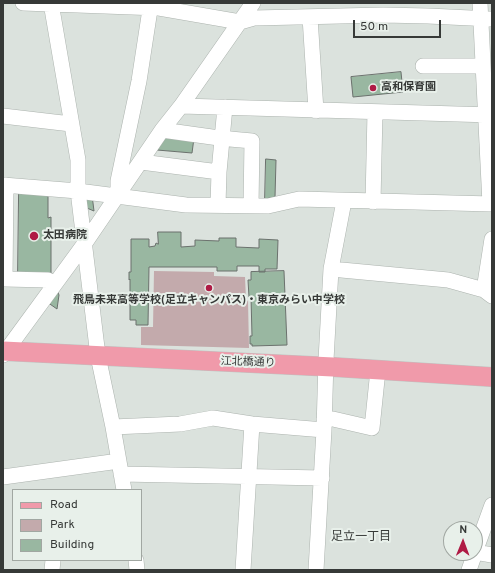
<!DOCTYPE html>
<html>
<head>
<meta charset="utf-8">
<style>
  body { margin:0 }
  #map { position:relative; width:495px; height:573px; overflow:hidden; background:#dbe2dd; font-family:Overpass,sans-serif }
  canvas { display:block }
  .frame { position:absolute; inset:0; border:4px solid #363937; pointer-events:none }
  .legend { position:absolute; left:12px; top:489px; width:130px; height:72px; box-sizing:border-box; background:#e8f0ea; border:1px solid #a1a7a2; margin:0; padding:5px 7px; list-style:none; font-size:12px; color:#363937 }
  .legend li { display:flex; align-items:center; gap:8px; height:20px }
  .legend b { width:20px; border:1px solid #a1a7a2 }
  .north { position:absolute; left:443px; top:521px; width:40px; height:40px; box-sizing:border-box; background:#e8f0ea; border:1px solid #a1a7a2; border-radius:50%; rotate:1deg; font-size:11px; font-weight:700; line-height:16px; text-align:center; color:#363937 }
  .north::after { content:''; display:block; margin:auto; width:14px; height:18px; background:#af1b45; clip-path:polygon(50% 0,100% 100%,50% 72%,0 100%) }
  .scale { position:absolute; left:353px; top:20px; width:88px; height:18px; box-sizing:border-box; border:2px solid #363937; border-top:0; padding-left:5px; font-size:12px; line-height:14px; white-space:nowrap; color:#363937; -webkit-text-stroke:3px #e8f0ea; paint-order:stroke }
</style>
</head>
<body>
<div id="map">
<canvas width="495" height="573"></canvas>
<div class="frame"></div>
<ul class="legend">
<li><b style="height:5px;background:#f09aaa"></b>Road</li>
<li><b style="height:11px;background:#c3aaac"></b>Park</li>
<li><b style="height:11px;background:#99b7a1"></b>Building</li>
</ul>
<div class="north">N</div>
<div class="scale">50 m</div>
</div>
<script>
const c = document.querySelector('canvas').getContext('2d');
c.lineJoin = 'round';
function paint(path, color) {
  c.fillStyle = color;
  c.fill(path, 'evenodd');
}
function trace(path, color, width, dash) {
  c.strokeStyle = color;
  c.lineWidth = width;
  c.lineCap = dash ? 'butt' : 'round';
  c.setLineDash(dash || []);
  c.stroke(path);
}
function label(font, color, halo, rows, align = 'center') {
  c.font = font + ' Overpass,"Noto Sans JP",sans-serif';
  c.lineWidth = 4;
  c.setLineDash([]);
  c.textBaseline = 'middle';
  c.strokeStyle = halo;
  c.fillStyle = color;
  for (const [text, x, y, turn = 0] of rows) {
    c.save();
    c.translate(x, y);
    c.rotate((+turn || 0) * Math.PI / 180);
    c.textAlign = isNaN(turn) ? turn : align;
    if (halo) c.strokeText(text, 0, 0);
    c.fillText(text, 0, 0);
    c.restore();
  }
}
paint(new Path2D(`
  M154 271 214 272V276L245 277 246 300 248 301 249 348 141 345V327H153Z`), '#c3aaac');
const building = new Path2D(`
  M401 72 403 92 353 97 351 77Z
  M167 134 194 138 192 153 157 150Z
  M266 159 276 160 275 197 265 199Z
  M19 193 48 194V218L51 217V274L18 273Z
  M82 194 92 195 94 211 82 206Z
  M158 232H181V247L195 246V240L219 241V238H236V247L259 248V239L278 240 277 269H265V272H259V266H237V271H217V267H149L148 325H136V320H130V279L129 280V272H131V239H149V247L155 246 156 243 158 244Z
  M284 271 287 345 252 346V344H250V336H252L251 297H249L248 280H251V272Z
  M56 288 59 295 57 309 47 302Z`);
paint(building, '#99b7a1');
trace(building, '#6b716d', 1);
const minor = new Path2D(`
  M23 3 159 8 240 22 254 18 383 15 428 16 492 19
  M51 3 78 160V191L98 356 113 427 124 490
  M480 3 490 204
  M310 17 316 111
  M423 66H482
  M181 106 492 115
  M3 116 71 124
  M162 130 219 138 252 141 251 206
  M141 162 219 172
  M3 185 78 191 186 205 268 206 299 199 492 204
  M6 185 5 279 48 280 55 284
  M118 194V181L139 81 151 3
  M373 202 375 112
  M218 205 219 172 225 107
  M331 269 448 280 484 290 492 296
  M484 290 492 239
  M3 355 85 243 162 130 181 106 253 3
  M324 419H333L372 428 378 370
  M113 427 180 424 213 418 252 424 324 430
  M121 474 322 478
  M3 477 119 461
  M475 552 492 505
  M475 552 492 555
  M136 560 137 570
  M52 570 53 560
  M243 570 252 424
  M316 570 324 430 326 360 331 269 344 201
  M469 570 475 553`);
const major = new Path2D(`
  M3 351 333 367 492 377`);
trace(minor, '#acb3ae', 16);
trace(major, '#bfc0bf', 20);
trace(minor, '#fff', 15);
trace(major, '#f09aaa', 19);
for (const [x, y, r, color] of [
  [373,88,4,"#af1b45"],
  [34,236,5,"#af1b45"],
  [209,288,4,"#af1b45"]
]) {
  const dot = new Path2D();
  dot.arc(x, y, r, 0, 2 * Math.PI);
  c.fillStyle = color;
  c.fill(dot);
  trace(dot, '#e8f0ea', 1.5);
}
label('bold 11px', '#363937', '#e8f0ea', [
  ["高和保育園",381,88],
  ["太田病院",43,236],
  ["飛鳥未来高等学校(足立キャンパス)・東京みらい中学校",209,301,"center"]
], 'left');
label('11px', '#363937', '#e8f0ea', [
  ["江北橋通り",248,363,2]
]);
label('12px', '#363937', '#e8f0ea', [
  ["足立一丁目",361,538]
]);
</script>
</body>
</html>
